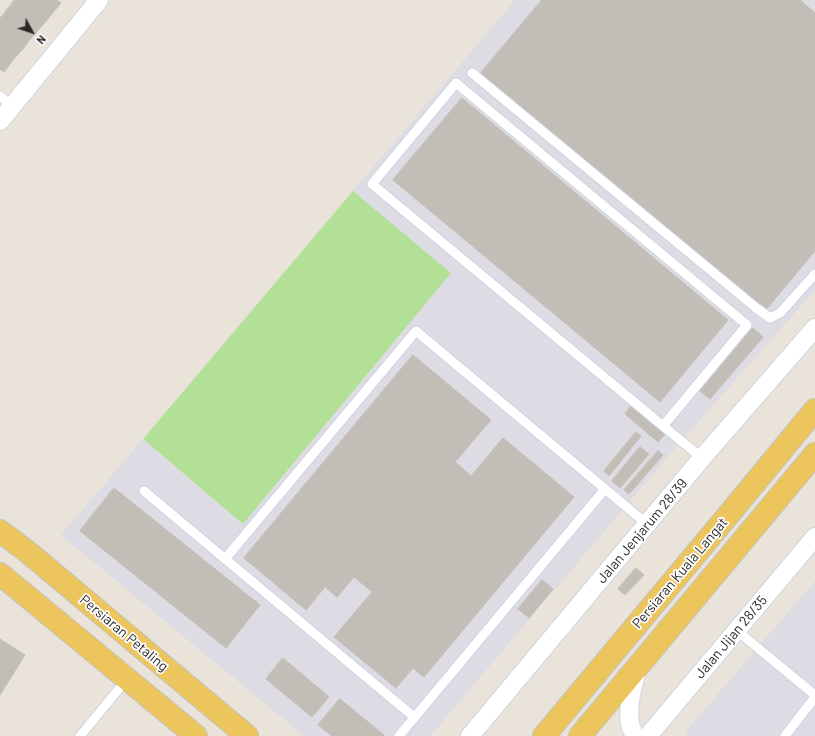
<!DOCTYPE html>
<html>
<head>
<meta charset="utf-8">
<style>
  body { margin:0 }
  #map { position:relative; width:815px; height:736px; overflow:hidden; background:#eae3da; font-family:Barlow,sans-serif }
  canvas { display:block }
  .north { position:absolute; left:12px; top:12px; width:40px; height:40px; -webkit-text-stroke:3px #fff; paint-order:stroke; rotate:130deg; font-size:11px; font-weight:700; line-height:16px; text-align:center; color:#282828 }
  .north::after { content:''; display:block; margin:auto; width:14px; height:18px; background:#282828; clip-path:polygon(50% 0,100% 100%,50% 72%,0 100%) }
</style>
</head>
<body>
<div id="map">
<canvas width="815" height="736"></canvas>
<div class="north">N</div>
</div>
<script>
const c = document.querySelector('canvas').getContext('2d');
c.lineJoin = 'round';
function paint(path, color) {
  c.fillStyle = color;
  c.fill(path, 'evenodd');
}
function trace(path, color, width, dash) {
  c.strokeStyle = color;
  c.lineWidth = width;
  c.lineCap = dash ? 'butt' : 'round';
  c.setLineDash(dash || []);
  c.stroke(path);
}
function label(font, color, halo, rows, align = 'center') {
  c.font = font + ' Barlow,sans-serif';
  c.lineWidth = 3.5;
  c.setLineDash([]);
  c.textBaseline = 'middle';
  c.strokeStyle = halo;
  c.fillStyle = color;
  for (const [text, x, y, turn = 0] of rows) {
    c.save();
    c.translate(x, y);
    c.rotate((+turn || 0) * Math.PI / 180);
    c.textAlign = isNaN(turn) ? turn : align;
    if (halo) c.strokeText(text, 0, 0);
    c.fillText(text, 0, 0);
    c.restore();
  }
}
paint(new Path2D(`
  M515 0H815V290L670 454 430 736H304L61 535 143 439 243 524 451 273 353 191Z
  M815 581V736H687V730Z`), '#dddbe3');
paint(new Path2D(`
  M353 191 451 273 243 524 143 439Z`), '#b3e097');
const building = new Path2D(`
  M15 0H34L51 15 42 26 13 2Z
  M34 0H57L61 3 51 15Z
  M542 0H800L815 13V251L765 311 481 73Z
  M13 2 42 26 32 37 4 14Z
  M4 14 32 37 23 49 0 30V18Z
  M0 30 23 49 13 60 0 49Z
  M0 49 13 60 4 72 0 69Z
  M462 98 728 320 660 402 393 180Z
  M753 328 763 337 710 399 700 391Z
  M413 355 491 420 455 462 471 476 503 438 574 497 424 677 413 668 396 688 334 637 372 592 354 577 337 597 325 587 306 610 244 558Z
  M631 406 665 434 658 442 625 414Z
  M636 432 641 436 609 476 604 471Z
  M640 447 649 454 620 488 612 481Z
  M658 451 663 455 629 494 624 490Z
  M114 488 260 605 226 648 80 531Z
  M636 568 644 575 625 595 618 589Z
  M542 580 553 589 529 618 518 609Z
  M0 639 25 655 0 695Z
  M283 658 329 697 312 717 266 679Z
  M340 699 384 735 383 736H332L318 725Z`);
paint(building, '#c2bdb6');
trace(building, '#c5beb4', 1);
const lane = new Path2D(`
  M472 73 755 307 770 318 780 313 815 274
  M0 96 12 106
  M663 426 747 325 456 83 372 184 663 426 702 458
  M144 491 414 717
  M225 559 416 331 647 524
  M736 630 815 695
  M80 736 127 679
  M399 736 605 489
  M785 736 815 697`);
const street = new Path2D(`
  M0 121 99 0
  M470 736 702 458 815 328
  M635 736C633 732 631 728 630 724 627 705 633 685 638 667
  M648 736 815 537`);
const primary = new Path2D(`
  M0 531 29 553 247 736
  M0 574 196 736
  M544 736 730 513 815 410
  M580 736 815 454`);
trace(lane, '#cfd3e1', 11);
trace(street, '#cfd3e1', 20);
trace(primary, '#c3c3c3', 24);
trace(lane, '#fff', 9);
trace(street, '#fff', 18);
trace(primary, '#ecc55d', 22);
label('14px', '#282828', '#fff', [
  ["Jalan Jenjarum 28/39",642,531,-50],
  ["Persiaran Kuala Langat",680,573,-50],
  ["Persiaran Petaling",124,633,40],
  ["Jalan Jijan 28/35",731,637,-50]
]);
</script>
</body>
</html>
